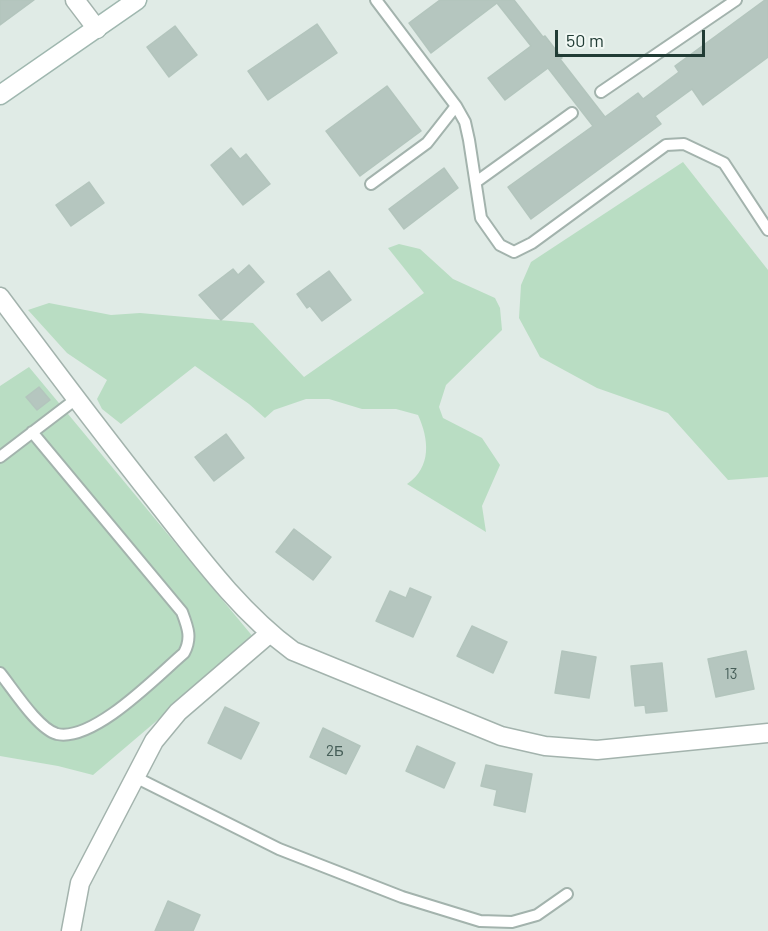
<!DOCTYPE html>
<html>
<head>
<meta charset="utf-8">
<style>
  body { margin:0 }
  #map { position:relative; width:768px; height:931px; overflow:hidden; background:#e0ebe6; font-family:Barlow,sans-serif }
  canvas { display:block }
  .scale { position:absolute; left:555px; top:30px; width:150px; height:27px; box-sizing:border-box; border:3px solid #213c35; border-top:0; padding-left:8px; font-size:18px; line-height:21px; white-space:nowrap; color:#213c35; -webkit-text-stroke:4px #f1f8f4; paint-order:stroke }
</style>
</head>
<body>
<div id="map">
<canvas width="768" height="931"></canvas>
<div class="scale">50 m</div>
</div>
<script>
const c = document.querySelector('canvas').getContext('2d');
c.lineJoin = 'round';
function paint(path, color) {
  c.fillStyle = color;
  c.fill(path, 'evenodd');
}
function trace(path, color, width, dash) {
  c.strokeStyle = color;
  c.lineWidth = width;
  c.lineCap = dash ? 'butt' : 'round';
  c.setLineDash(dash || []);
  c.stroke(path);
}
function label(font, color, halo, rows, align = 'center') {
  c.font = font + ' Barlow,sans-serif';
  c.lineWidth = 5;
  c.setLineDash([]);
  c.textBaseline = 'middle';
  c.strokeStyle = halo;
  c.fillStyle = color;
  for (const [text, x, y, turn = 0] of rows) {
    c.save();
    c.translate(x, y);
    c.rotate((+turn || 0) * Math.PI / 180);
    c.textAlign = isNaN(turn) ? turn : align;
    if (halo) c.strokeText(text, 0, 0);
    c.fillText(text, 0, 0);
    c.restore();
  }
}
paint(new Path2D(`
  M683 162 768 270V477L728 480 668 413 597 388 540 357 519 318 521 285 531 262Z
  M399 244 420 249 453 279 495 298 500 308 502 330 446 385 439 407 443 418 482 438 500 465 482 506 486 532 407 484C432 467 429 439 418 415L396 409H362L329 399H306L274 410 265 418 249 404 195 366 121 424 102 409 97 399 107 380 67 353 28 310 49 303 111 315 140 313 253 323 304 377 424 293 388 248Z
  M29 367 254 638 93 775 58 766 0 756V386Z`), '#b9ddc3');
const building = new Path2D(`
  M0 0H34L0 25Z
  M440 0H514L543 37 545 36 562 58 560 59 605 117 638 93 643 99 679 72 675 66 765 0H768V57L703 105 692 89 655 116 661 124 531 219 508 187 593 126 548 68 505 100 488 78 531 46 497 3 431 53 409 23Z
  M317 24 337 53 268 100 248 71Z
  M175 26 197 55 169 77 147 47Z
  M387 86 421 131 360 176 326 131Z
  M231 148 240 159 246 154 270 184 243 205 211 165Z
  M444 168 458 188 404 229 389 209Z
  M89 182 104 203 71 226 56 205Z
  M249 265 264 282 221 320 199 295 233 269 238 275Z
  M329 271 351 300 322 321 310 306 307 308 297 294Z
  M39 387 50 400 37 410 26 397Z
  M226 434 244 458 214 481 195 457Z
  M294 529 331 557 313 580 276 552Z
  M410 588 431 597 413 637 376 621 390 591 406 598Z
  M472 626 507 642 493 673 457 656Z
  M562 651 596 657 589 698 555 693Z
  M746 651 754 689 716 697 708 659Z
  M662 663 667 711 646 713 645 705 635 706 631 666Z
  M225 707 259 723 241 759 208 743Z
  M323 728 360 746 346 774 310 757Z
  M417 746 455 763 444 788 406 771Z
  M486 765 532 774 525 812 494 805 497 790 481 786Z
  M168 901 200 915 193 931H155Z`);
paint(building, '#b5c6bf');
trace(building, '#b3c5bd', 1.5);
const service = new Path2D(`
  M376 0 456 106 465 122 469 140 481 218 500 245 514 252 532 243 666 145 684 144 724 163 768 230
  M601 92 736 0
  M476 182 572 113
  M371 184 427 143 456 106
  M0 457 76 399
  M0 673C13 689 38 729 57 734 94 742 157 676 184 653 192 638 188 628 182 612L32 432
  M135 777 279 849 402 897 480 921 512 922 537 915 567 894`);
const minor = new Path2D(`
  M75 0 97 29
  M0 297C52 367 104 436 158 504 199 556 239 611 293 651L501 736 545 746 597 750 768 733
  M71 931 80 883 154 741 178 712 270 633`);
const secondary = new Path2D(`
  M0 95 137 0`);
trace(service, '#a3b3ad', 14);
trace(minor, '#a3b3ad', 21);
trace(secondary, '#9fb7af', 21);
trace(service, '#fff', 10);
trace(minor, '#fff', 18);
trace(secondary, '#fff', 18);
label('15px', '#465e58', null, [
  ["13",731,674],
  ["2Б",335,751]
]);
</script>
</body>
</html>
